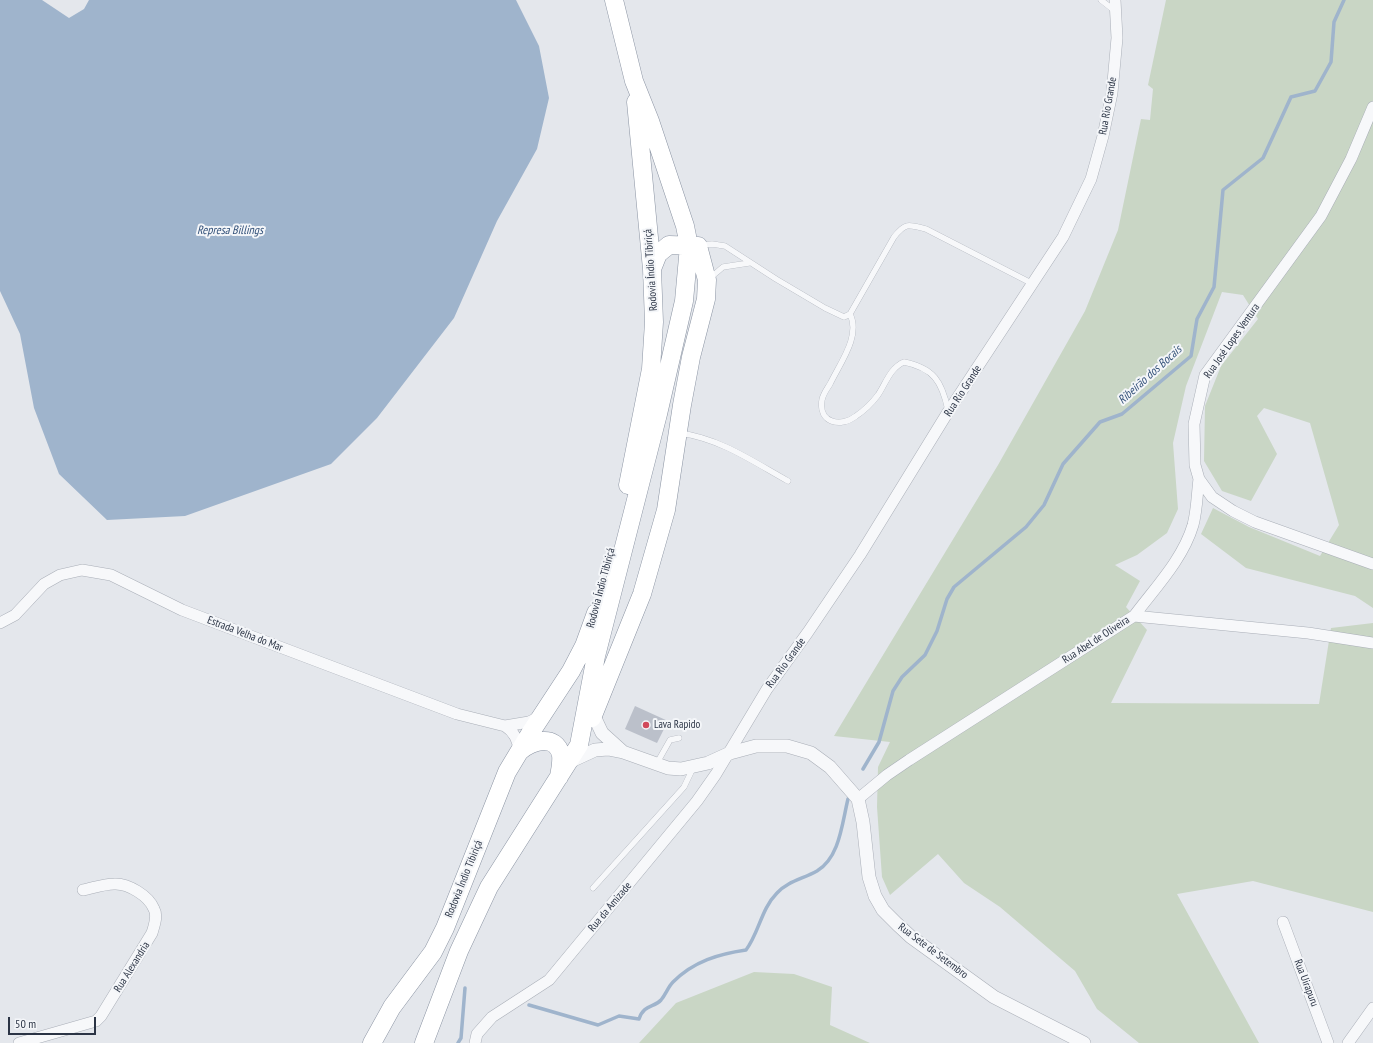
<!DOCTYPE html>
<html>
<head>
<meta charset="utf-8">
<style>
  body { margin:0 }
  #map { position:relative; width:1373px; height:1043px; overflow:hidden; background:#e4e7ec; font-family:"PT Sans Narrow",sans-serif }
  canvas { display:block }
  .scale { position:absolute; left:8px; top:1017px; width:88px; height:18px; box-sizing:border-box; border:2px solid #2b3445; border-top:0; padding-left:5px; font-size:12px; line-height:14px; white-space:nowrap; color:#2b3445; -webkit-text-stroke:3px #f4f6f9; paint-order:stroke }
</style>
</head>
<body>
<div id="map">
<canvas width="1373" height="1043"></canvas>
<div class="scale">50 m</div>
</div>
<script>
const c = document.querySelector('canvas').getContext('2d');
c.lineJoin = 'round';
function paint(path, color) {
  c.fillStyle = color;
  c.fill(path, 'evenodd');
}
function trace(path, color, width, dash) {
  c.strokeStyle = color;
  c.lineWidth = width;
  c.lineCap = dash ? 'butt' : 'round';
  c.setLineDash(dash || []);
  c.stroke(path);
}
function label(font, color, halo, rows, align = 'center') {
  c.font = font + ' "PT Sans Narrow",sans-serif';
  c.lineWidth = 4;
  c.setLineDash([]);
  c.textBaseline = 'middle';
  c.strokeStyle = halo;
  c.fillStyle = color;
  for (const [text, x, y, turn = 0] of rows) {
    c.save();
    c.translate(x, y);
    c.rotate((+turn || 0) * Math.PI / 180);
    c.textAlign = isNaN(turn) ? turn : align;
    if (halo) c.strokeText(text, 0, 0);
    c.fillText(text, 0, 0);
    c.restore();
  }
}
paint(new Path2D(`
  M1166 0H1373V608L1355 596 1246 568 1201 534 1213 508 1249 527 1320 556 1339 525 1310 423 1264 408 1257 416 1277 454 1251 501 1222 491 1204 461 1205 406 1221 366 1258 319 1243 295 1222 292 1186 386 1173 443 1178 509 1167 533 1137 555 1115 565 1140 581 1126 607 1147 630 1111 703 1319 704 1331 628 1373 623V912L1253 881 1177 894 1259 1043H1139L1097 1009 1075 971 1000 907 964 883 938 854 890 895 882 877 877 807 878 767 890 742 834 736 998 465 1085 311 1118 230 1141 119 1150 120 1153 89 1148 85Z
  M754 972 794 974 832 987 830 1025 870 1043H639L676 1003Z`), '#c9d6c5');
paint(new Path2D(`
  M0 0H42L69 18 84 9 89 0H516L539 46 549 98 537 149 497 221 454 318 377 418 331 464 185 516 107 520 59 474 34 408 20 334 0 291Z`), '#9fb4cc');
trace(new Path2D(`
  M863 769 879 742 893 691 902 677 925 655 937 631 947 599 954 587 1026 527 1044 505 1063 464 1100 422 1122 414 1191 356 1197 319 1214 287 1223 190 1263 158 1291 97 1315 91 1331 62 1334 22 1344 0
  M529 1005 598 1025 619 1016 639 1019C644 1004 654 1008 661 1000 666 994 668 987 673 982 694 961 719 954 746 950 759 933 761 909 777 893 788 881 803 879 817 871 840 857 842 823 848 799
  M458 1043 461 1038 465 988`), '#9fb4cc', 3.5);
paint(new Path2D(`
  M635 706 668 721 657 743 625 729Z`), '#bbc0ca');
const service = new Path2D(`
  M1101 0 1115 11
  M701 245 712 244 725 246 776 279 825 308 844 317 850 314 894 237C905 223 908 224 926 229L1033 284
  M710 278 723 267 749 263
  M850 314C861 336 840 363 830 384 827 389 823 394 822 400 818 423 841 428 856 416 865 410 872 403 878 395 886 383 890 368 904 362 934 368 942 382 948 410
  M680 433C721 439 752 461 788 481
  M657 763 670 740 679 738
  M593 888 684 787 693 768`);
const minor = new Path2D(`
  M1373 107 1351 159 1321 216 1205 375 1194 424 1195 465 1199 479 1212 497 1233 511 1255 522 1373 564
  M1134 616C1155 588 1183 559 1193 525 1197 510 1197 494 1199 479
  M0 623 15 615 44 584 60 575 82 570 111 575 182 610 457 714 505 726 529 722 539 717
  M505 726C515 732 517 740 520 751
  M858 799 887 775 909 760 1134 616 1308 633 1373 643
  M1283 922 1328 1043
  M19 1043 96 1021 101 1016 152 933C154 926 158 916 154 909 149 896 128 883 114 884 104 884 93 888 83 890
  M475 1043 477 1034 492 1017 549 980 697 801 716 774 767 689 808 632 860 555 948 412 1063 237 1091 179 1103 136 1112 93 1117 38 1115 0
  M1348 1043 1373 1008`);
const tertiary = new Path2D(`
  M593 714 602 733 623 752
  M569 762 595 750 608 749 623 752 668 768 681 769 708 763 730 753 756 746H787L811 753 830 767 858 799 863 822 869 877 875 896 883 910 897 924 911 937 994 997 1084 1043`);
const trunk = new Path2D(`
  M628 485 651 369 654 322 652 269 636 102
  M592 718 642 594 666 510 682 405 691 357 706 299 707 280 698 246 669 245 658 254 652 269
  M520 751C532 741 556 733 561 755 562 762 560 770 559 777
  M372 1043 392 1007 433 952 445 928 507 772 531 732 571 671 584 646 596 613
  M424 1043 459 951 489 887 579 745 596 656 658 414 684 301 689 246 685 226 650 121 634 81 614 0`);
trace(service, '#a9aeb7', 6);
trace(minor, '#a9aeb7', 12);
trace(tertiary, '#a9aeb7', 14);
trace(trunk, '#8b94a3', 19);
trace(service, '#f7f8fa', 5.5);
trace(minor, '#f7f8fa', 11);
trace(tertiary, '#f7f8fa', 13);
trace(trunk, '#fff', 18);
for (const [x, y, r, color] of [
  [646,725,4,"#d1495b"]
]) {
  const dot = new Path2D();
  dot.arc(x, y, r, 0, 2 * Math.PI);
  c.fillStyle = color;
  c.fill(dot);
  trace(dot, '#f4f6f9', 1.5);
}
label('11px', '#2b3445', '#f4f6f9', [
  ["Rua Rio Grande",1108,106,-80],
  ["Rodovia Índio Tibiriçá",651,270,-94],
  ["Rua José Lopes Ventura",1232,341,-55],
  ["Rua Rio Grande",963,391,-57],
  ["Rodovia Índio Tibiriçá",601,588,-75],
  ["Estrada Velha do Mar",245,634,21],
  ["Rua Abel de Oliveira",1096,640,-33],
  ["Rua Rio Grande",786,663,-54],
  ["Rodovia Índio Tibiriçá",464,879,-68],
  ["Rua da Amizade",610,907,-50],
  ["Rua Sete de Setembro",933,951,37],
  ["Rua Alexandria",132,967,-58],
  ["Rua Uirapuru",1306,983,69]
]);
label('11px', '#2b3445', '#f4f6f9', [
  ["Lava Rapido",654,725]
], 'left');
label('italic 12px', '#34527a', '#f4f6f9', [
  ["Represa Billings",230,231],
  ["Ribeirão dos Bocais",1150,375,-42]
]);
</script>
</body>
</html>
